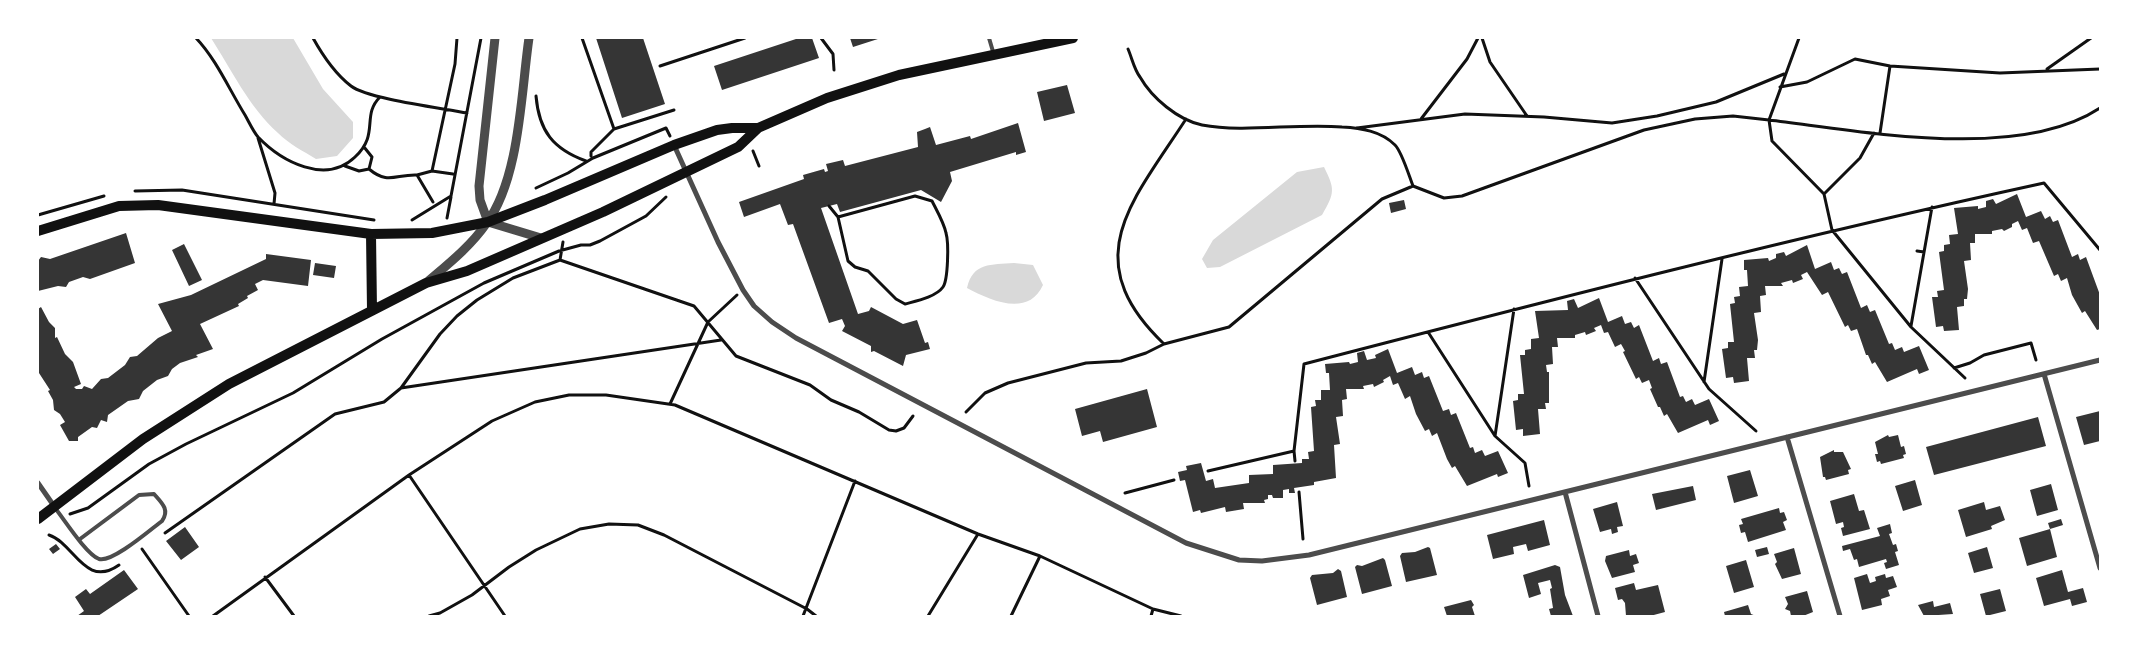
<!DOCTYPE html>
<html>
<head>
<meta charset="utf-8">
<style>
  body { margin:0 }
  #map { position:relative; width:2138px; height:654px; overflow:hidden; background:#fff; font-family:"Archivo Narrow",sans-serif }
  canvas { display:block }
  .frame { position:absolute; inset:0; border:39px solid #fff; pointer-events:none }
</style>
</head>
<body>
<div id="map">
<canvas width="2138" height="654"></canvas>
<div class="frame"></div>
</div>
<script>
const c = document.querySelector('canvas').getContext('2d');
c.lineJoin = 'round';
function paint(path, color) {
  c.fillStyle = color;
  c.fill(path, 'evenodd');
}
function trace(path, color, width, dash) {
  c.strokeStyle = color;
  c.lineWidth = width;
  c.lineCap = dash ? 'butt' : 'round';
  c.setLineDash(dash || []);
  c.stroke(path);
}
paint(new Path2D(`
  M211 38H293L323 89 353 122V138L337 156 316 159C303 151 289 144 278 133 249 107 231 69 211 38Z
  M1324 167C1335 189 1335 193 1322 215L1220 267 1207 268 1202 259 1213 240 1297 172Z
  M1014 263 1033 265 1043 285C1028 318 990 300 967 288 973 262 991 265 1014 263Z`), '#d9d9d9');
paint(new Path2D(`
  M596 38H643L665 104 622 118Z
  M799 38H812L819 58 722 90 714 66Z
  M850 38H881L853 47Z
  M1067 85 1075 113 1044 121 1037 92Z
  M1018 123 1026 152 1016 155V152L950 172 952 181 941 202 921 190 840 212 837 204 821 208 858 314 869 311 871 307 903 324 917 320 925 343 928 342 930 349 906 355 903 366 874 351 871 352V346L842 331 845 326 842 319 829 323 793 224 788 225 780 204 744 217 739 202 804 179 803 175 824 169 825 172 828 171 826 164 843 160 845 166 918 147 917 132 925 129 930 127 936 145 970 136 971 139Z
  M2017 194 2026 217 2041 211 2045 219 2050 216 2053 222 2058 220 2072 257 2078 254 2080 260 2086 257 2100 295V329L2097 330 2085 311 2082 313 2072 295 2067 278 2061 281 2058 274 2054 276 2039 241 2033 243 2027 228 2022 230 2018 221 2012 224V227L2004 231 2002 229 1992 231V234H1975V243H1970L1971 260 1964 261 1968 289 1967 299H1964V306L1957 307 1959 330 1944 331 1943 326 1936 327 1932 297H1938L1937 291 1944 290 1939 252 1944 251V245L1950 244 1949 235 1958 234 1954 208 1978 206V209L1986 207V201L1993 199 1996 204Z
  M1404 200 1406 209 1391 213 1389 203Z
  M126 233 135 263 90 279 83 277 69 282 66 287 58 286 38 291V261L41 257 50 259Z
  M184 244 202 280 189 286 172 250Z
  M1807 245 1815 269 1831 262 1834 270 1839 268 1842 274 1847 272 1861 308 1867 305 1870 312 1875 310 1889 344 1892 343 1895 350 1902 347 1904 352 1919 346 1929 370 1919 374 1917 369 1887 382 1875 362 1872 364 1868 355H1866L1857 329 1851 331 1848 325 1845 327 1828 292 1822 295 1807 272 1801 275 1803 279 1793 283 1792 280 1781 283 1783 286H1765L1766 295 1760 296 1761 312 1754 313 1758 340 1757 350H1754L1755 358H1747L1749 381 1734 383 1733 377 1726 378 1722 349 1728 348V342H1734L1730 304 1735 303 1734 297 1740 296 1739 287 1748 286 1747 270H1744V260L1768 258 1769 261 1776 258V254L1784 252 1786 256Z
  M266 254 311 260 308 286 263 280 255 284 258 290 247 296 248 298 238 304 239 306 200 324 213 349 196 355 198 357 180 363 172 369 168 376 157 380 143 391 139 399 128 401 108 415 107 422 101 420 97 428 92 427 78 437V441H69L60 425 65 422 60 414 54 410 53 400 48 391 50 390 39 373 38 309 41 307 49 322 55 328V338L57 337 65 354 73 362 81 384 74 387 76 389H82L84 386 92 389 101 379 108 378 125 365 130 357 137 356 158 338 172 331 158 304 191 295 266 259Z
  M315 263 336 266 334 278 313 275Z
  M1599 298 1608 322 1622 316 1625 324 1631 322 1634 328 1639 325 1653 361 1659 358 1661 364 1667 362 1680 397 1683 396 1686 402 1692 399 1695 405 1709 399 1719 421 1710 425 1708 420 1678 433 1667 414 1664 416 1660 407H1658L1650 389 1652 388 1649 380 1642 383 1639 377 1636 379 1623 352 1625 351 1621 344 1615 347 1608 332 1604 333 1601 325 1594 328 1596 331 1586 335 1585 332 1575 335V338H1557L1558 347H1552L1553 364 1546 365 1547 372H1549V403H1545L1546 409H1538L1540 434 1523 436V429L1516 430 1513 401 1518 400V394H1524L1520 355H1525V350L1531 349V339L1539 338 1535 311 1568 310 1567 301 1574 299 1578 308Z
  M1388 349 1397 373 1412 367 1415 375 1422 372 1424 378 1429 376 1443 411 1449 409 1451 415 1456 413 1470 448 1473 447 1475 453 1482 450 1485 456 1498 451 1508 473 1498 477 1497 474 1467 486 1455 466 1452 468 1447 459 1437 433 1432 436 1429 429 1425 431 1416 414 1410 396 1405 399 1398 383 1393 385 1390 376 1383 380 1384 382 1374 387 1373 384 1363 386 1364 389H1346L1347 399 1342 400 1343 416 1336 417 1340 444 1334 445 1336 478 1314 482V485L1294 488 1295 493H1289V489L1283 490V498H1273L1272 495H1268V499L1264 500 1265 503H1243L1244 509 1226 512 1225 507 1201 513 1200 510 1193 512 1185 480 1180 481 1178 472 1187 470 1186 466 1201 463 1206 481 1213 479 1215 488 1249 483V475L1273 474V465L1302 463V459H1309L1308 452 1314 451 1311 407 1316 406 1315 400H1321V390H1330L1329 373H1326L1325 364 1349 362 1350 364 1358 362 1357 353 1364 351 1367 360 1376 358 1375 355Z
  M1147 389 1157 427 1103 442 1100 431 1082 436 1075 409Z
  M2100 411V441L2084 445 2076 417Z
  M2038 417 2046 446 1934 475 1926 447Z
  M1888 435 1889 437 1898 435 1901 447 1904 446 1906 454 1903 455 1904 458 1881 464 1880 461 1877 462 1875 454H1878L1875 442Z
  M1834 450V452H1843L1851 469 1848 470 1849 474 1826 480 1825 477H1823L1820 457Z
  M1750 470 1758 496 1734 503 1727 476Z
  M1915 480 1922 505 1903 511 1895 486Z
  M2051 484 2058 510 2037 516 2030 490Z
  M1693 486 1696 500 1656 510 1652 494Z
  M1854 494 1859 511 1864 510 1870 529 1843 536 1841 528 1844 527 1843 522 1836 524 1830 501Z
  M1617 502 1623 526 1617 527 1618 532 1612 534 1611 529 1600 532 1593 509Z
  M1984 502 1986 510 2000 506 2005 520 1991 526 1992 529 1966 537 1958 510Z
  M1779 508 1780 513 1784 512 1787 520 1783 522 1786 530 1748 542 1745 532 1741 533 1739 525 1743 524 1741 519Z
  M2061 519 2063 525 2050 529 2048 523Z
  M1544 520 1550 545 1528 551 1526 544 1513 547 1514 554 1493 559 1487 535Z
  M1890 524 1892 533 1889 534 1893 545 1896 544 1898 551 1895 552 1899 565 1886 569 1884 563 1887 562 1886 559 1859 567 1857 559 1854 560 1850 549 1843 551 1842 546 1880 536 1877 528Z
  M185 527 199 547 181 560 166 541Z
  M2050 529 2057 557 2027 566 2019 538Z
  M56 544 60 549 53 554 49 549Z
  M1428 547 1430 548 1437 575 1406 582 1400 556 1402 553 1415 552Z
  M1767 547 1769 554 1757 557 1755 550Z
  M1987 547 1993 568 1974 573 1968 553Z
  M1794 548 1801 574 1782 579 1775 564 1777 562 1774 554Z
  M1629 550 1630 556 1636 554 1639 563 1633 565 1635 572 1612 578 1605 561 1606 556Z
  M1383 558 1385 560 1392 586 1362 594 1355 567 1357 565 1362 566Z
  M1746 560 1754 587 1734 593 1726 566Z
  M1555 565 1560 567 1565 595 1573 616H1551L1549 609 1553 608 1550 589 1552 588 1550 580 1538 583 1541 594 1529 598 1523 575Z
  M1338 569 1341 571 1347 597 1317 605 1310 578 1312 575 1333 573Z
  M124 570 138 589 98 616H77L84 611 75 597 86 589 90 594Z
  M2062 570 2068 592 2083 588 2087 602 2072 606 2070 599 2044 606 2036 578Z
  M1867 574 1870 583 1876 581 1875 577 1885 574 1886 578 1893 576 1897 587 1888 590 1890 596 1881 599 1882 605 1862 610 1854 578Z
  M1634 583 1636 590 1658 585 1665 612 1650 616H1626L1625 603 1622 599 1618 600 1615 588Z
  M2000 589 2006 611 1986 616 1980 594Z
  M1807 591 1813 612 1803 616H1791L1790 611 1785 609 1788 604 1785 597Z
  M1471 600 1474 605 1472 607 1475 616H1447L1444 607Z
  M1933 601 1934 607 1950 603 1953 614 1924 616 1918 605Z
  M1748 605 1751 614 1756 616H1725L1724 612Z`), '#353535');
trace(new Path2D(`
  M196 38C216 59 229 89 245 115 249 122 253 131 258 137 282 162 326 185 355 157 380 134 361 116 380 97
  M313 38C323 56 334 73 351 86 368 99 442 108 467 113
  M582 38 614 129
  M821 38 833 54 834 70
  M1482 38 1490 62 1527 116
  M1799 38 1769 120C1862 131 2018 162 2100 108
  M1128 49C1132 58 1134 69 1140 77 1152 98 1178 120 1202 125 1244 133 1297 123 1342 127 1361 128 1381 131 1395 145 1402 152 1409 176 1413 186
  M660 66 745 38
  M2047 69 2091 38
  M1780 87 1807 82 1855 59 1890 66 2000 73 2100 69
  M536 96C539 131 553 149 586 161
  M1421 119 1467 59 1478 38
  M1357 128 1465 114 1544 117 1612 123 1657 116 1716 102 1784 74
  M1880 133 1890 66
  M258 138 275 193 274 204
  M364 147 372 157 369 169
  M753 151 759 166
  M591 156V152L614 129 674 110
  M345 166 359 171 369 169
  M369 169C388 185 396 174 417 175L433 202
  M432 171 455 64 457 38
  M417 175 432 171 453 174
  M536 188 568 173 593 158 666 128 670 136
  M135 191 182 190 374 220
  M1824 194 1832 230 1911 327 1965 378
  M829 206 838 217 848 261 855 267 868 271 896 299 905 304C916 301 936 297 943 287 948 280 949 243 946 233 944 223 937 211 932 201L915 196 838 217
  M38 215 104 196
  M447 218 451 197
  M412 220 451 196 481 38
  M563 242 560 260 694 306 736 356 810 385 831 400 859 412 889 430 896 431 904 428 913 416
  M1917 251 1924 252
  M1635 278 1709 389 1756 431
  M1911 326 1932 207
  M1428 332 1495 436 1525 463 1529 486
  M1164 344C1075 259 1133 201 1186 119
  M1954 368 1970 363 1984 355 2031 343 2036 360
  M1704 382 1722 259
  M401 388 721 340
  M670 404 708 322 737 295
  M966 412 985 393 1008 383 1086 363 1121 361 1146 353 1164 344 1229 327 1382 199 1413 186 1444 198 1462 196 1644 130 1695 119 1733 116 1769 120 1772 141 1824 194 1860 158 1874 133
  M1495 436 1514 309
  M1294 451 1295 461
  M1208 471 1294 451 1304 364C1550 300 1796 237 2044 183L2100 250
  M409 475 505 616
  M1299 492 1303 539
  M1125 493 1174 480
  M70 514 88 508 149 464 186 444 293 393 382 339 484 283 559 251 581 245H590L600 241 646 216 666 197
  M165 533 335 414 384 402 401 388 440 334 457 316 477 300 513 278 560 260
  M49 535C74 543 85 589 119 565
  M142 549 189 616
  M265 577 294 616
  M213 616 409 475 492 421 535 402 569 395H606L675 405 978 534 1040 556 1153 609 1181 616
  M429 616 440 613 472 595 509 567 536 550 580 529 609 524 638 525 664 535 807 609 816 616
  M803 616 855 481
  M928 616 978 534
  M1011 616 1040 556
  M1151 616 1153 609`), '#111', 3);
trace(new Path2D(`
  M989 38 994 55
  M55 508C64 519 86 554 99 559 112 563 150 530 162 521 170 510 162 503 154 494L139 495 80 539`), '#4c4c4c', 4);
trace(new Path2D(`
  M674 145 718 242 743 290 754 306 772 322 796 338 1186 543 1239 560 1262 561 1309 555 2100 360
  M2044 374 2100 568
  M1787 437 1840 616
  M38 483 54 506
  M1565 492 1598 616`), '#4c4c4c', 5);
trace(new Path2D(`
  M488 222 480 200 479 186 495 38
  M488 222 541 238
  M426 283C447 265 470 247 486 224 520 179 521 92 529 38`), '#4c4c4c', 9);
trace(new Path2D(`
  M38 231 119 206 158 205 371 234 432 233 488 222 545 200 674 145 717 130 732 128H758L827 98 899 75 1073 38
  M371 234 372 310
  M38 519 143 439 229 384 426 283 467 271 603 212 738 147 758 128`), '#111', 10);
</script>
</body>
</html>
